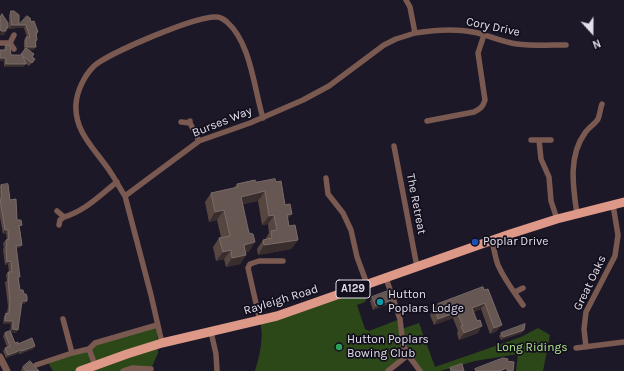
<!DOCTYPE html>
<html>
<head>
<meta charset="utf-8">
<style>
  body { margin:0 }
  #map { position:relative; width:624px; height:371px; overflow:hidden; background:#1c1827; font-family:Karla,sans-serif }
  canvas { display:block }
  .north { position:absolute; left:572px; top:12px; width:40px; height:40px; -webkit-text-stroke:3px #130f1d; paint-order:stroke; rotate:159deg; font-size:11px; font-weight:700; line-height:16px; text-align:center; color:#e1dfe9 }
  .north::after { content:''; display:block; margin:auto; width:14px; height:18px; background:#e1dfe9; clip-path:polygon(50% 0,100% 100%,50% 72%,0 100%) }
</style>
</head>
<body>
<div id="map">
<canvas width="624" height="371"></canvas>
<div class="north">N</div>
</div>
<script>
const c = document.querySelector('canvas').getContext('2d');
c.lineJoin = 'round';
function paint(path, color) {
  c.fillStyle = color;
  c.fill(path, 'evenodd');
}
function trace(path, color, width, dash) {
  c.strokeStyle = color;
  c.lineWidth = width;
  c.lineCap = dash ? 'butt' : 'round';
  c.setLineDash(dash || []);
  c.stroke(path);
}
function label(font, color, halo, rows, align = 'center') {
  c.font = font + ' Karla,sans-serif';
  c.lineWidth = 3.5;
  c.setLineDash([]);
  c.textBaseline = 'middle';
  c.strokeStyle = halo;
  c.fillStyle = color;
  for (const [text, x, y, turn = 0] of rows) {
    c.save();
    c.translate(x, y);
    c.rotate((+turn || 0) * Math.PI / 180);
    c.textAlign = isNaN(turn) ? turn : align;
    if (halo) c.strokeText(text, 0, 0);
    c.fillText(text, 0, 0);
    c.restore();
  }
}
paint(new Path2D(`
  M367 289 368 293 365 302 357 305 365 329 369 331 400 319 402 329 419 323 435 367 521 337 538 328 550 335 543 371H516L518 354 475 361 440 371H420L408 355 388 371H255C260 354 264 338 260 321Z
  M157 325 158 353 151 369 123 371H53L47 361 89 349 95 343Z`), '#2d4818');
trace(new Path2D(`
  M415 33C434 30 453 28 473 32 488 35 502 42 517 44 533 46 550 45 566 45
  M0 43H10
  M10 43 14 35
  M10 43 14 49
  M190 121V123L199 141
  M427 121 474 112C480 109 483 107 485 100L478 53 484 35
  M181 122 190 123
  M531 140H551
  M539 140 541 159 549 177 551 201 557 219
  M394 146 417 267
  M326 178 328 194 343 213 351 230 357 257 367 284
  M125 196C120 189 116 180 111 173 97 151 74 133 76 104 77 91 84 76 94 66 109 53 197 15 217 17 220 17 225 20 227 22 251 43 254 89 263 118
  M57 211 64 217
  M577 214C573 187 568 156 585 133 588 128 595 124 598 119 600 115 600 109 602 104
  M64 217C85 211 100 195 117 182
  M59 225 60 220 64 217
  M492 241C494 248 495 257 498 265 504 279 514 292 523 305
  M386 278 400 319 403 345 408 355 420 371
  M515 292 523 288
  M63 319 72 353
  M260 321 248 268 250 264 259 261H283
  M211 332 216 354 217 371
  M162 343 151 295 125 196 199 141 250 123 303 100 329 86 384 45 396 39 415 33 410 7 406 0
  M586 347 584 329 586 312 615 256 618 235 613 205
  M576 348 624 342
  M36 365 72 353 89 349
  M95 365 89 349 95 343 157 325
  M123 371 132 368 151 369
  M388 371 408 355`), '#7a5951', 5.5);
trace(new Path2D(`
  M0 357 7 371`), '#7a5951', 7);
trace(new Path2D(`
  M80 371 127 354 162 343 277 316 510 234 557 219 624 202`), '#dd9887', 9);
paint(new Path2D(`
  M11 11 17 28 9 29V15Z
  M31 22 38 32 37 34 36 47 33 50H29L32 57 35 59 29 66 25 63 23 67H4V61H0V50H4V48L6 45 11 55H21L24 50V40L27 37 24 28H17Z
  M256 182H276L288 219 289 226 298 240 291 249 258 255 257 249 263 240H265L269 233 268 224 262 225 258 201 243 204 249 252H246V255L240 264 226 267 224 259 216 261 213 247 219 238 221 237 217 220 209 222 205 202 211 193 234 188 237 184Z
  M1 185 10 200 20 228 22 245 19 248H16L18 279 20 290 24 294 27 301 24 304H21L16 333 11 332 15 343 35 346 33 349 20 354 19 353 6 358 3 351 5 348 7 347 3 336 5 333 10 332 11 324H3L4 316 6 313H7L8 306 5 282 7 281 6 275 8 272H9L8 264 5 265 3 249 4 248 3 243 6 240H7L6 233 3 234 0 217V186Z
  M483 287 497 331 490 334 481 309 474 312 478 333 459 340 457 333 458 331 453 318 434 325 430 315 438 304Z
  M372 297 392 300 389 304 373 310 370 301Z
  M501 333H522L501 340 499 336Z
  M23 367 39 371H21V370Z`), '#574640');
paint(new Path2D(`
  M12 25H19L17 28 9 29Z
  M19 25H26L24 28H17Z
  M6 28H8L4 35H0L1 31Z
  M26 47H36L33 50H24Z
  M0 58H6L4 61H0Z
  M6 64H26L23 67H4Z
  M265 191 258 201 234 206 241 197Z
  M224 210 217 220 209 222 215 212Z
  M292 214 285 223 287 215Z
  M274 215 268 224 262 225 269 216Z
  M5 230H8L6 233 3 234Z
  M298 240 291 249 258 255 264 245Z
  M255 242 249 252 237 254 244 245Z
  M22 245 19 248 14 249 16 246Z
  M231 250 224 259 216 261 223 252Z
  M246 255 240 264 226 267 232 258Z
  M11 261 8 264 5 265 7 262Z
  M392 300 389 304 373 310 376 306Z
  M22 301H27L24 304H19Z
  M485 303 481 309 468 314 472 308Z
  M457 312 453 318 434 325 438 319Z
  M5 321H13L11 324H3Z
  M502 325 497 331 490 334 494 328Z
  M482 326 478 333 459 340 464 333Z
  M13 329 18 330 16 333 10 332Z
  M524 330 522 333 501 340 503 337Z
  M35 346 33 349 20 354 22 351Z
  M21 350 19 353 6 358 8 355Z`), '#392d2e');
const building = new Path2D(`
  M11 11H14L19 15V25H12Z
  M2 14 8 23V28H6V31H1L0 30V18Z
  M27 16 30 18 31 22 34 21 38 32H36L37 40 35 41 36 47H26V37H30L26 25H19Z
  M6 45H10L11 55H23L21 54 26 48 34 54 32 57 35 59 32 63 23 56 26 64H6V58H0V50H6Z
  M275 179 276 182 281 181 285 205 290 204 292 214 287 215 289 226 295 225 298 240 264 245 263 240 272 238 271 231 277 230 274 215 269 216 265 191 241 197 249 233 253 234 255 242 244 245 246 255 232 258 231 250 223 252 219 238 230 236 224 210 215 212 211 193 238 187 237 184 255 180 256 182Z
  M8 184 10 200 16 199 17 220H21L22 225 19 226 22 245 16 246 20 277H18L20 290H23L24 294H26L27 297V301H22L18 330 13 329V321H5L6 313 9 314 10 303 8 279H9L8 272H12L11 261 7 262 6 246H7L6 240 9 239 8 230H5L0 199 2 198 1 185Z
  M483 287 484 290 488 289 502 325 494 328 485 303 472 308 477 321 480 320 482 326 464 333 461 326H463L457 312 438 319 435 309 439 307 438 304Z
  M388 291 392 300 376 306 372 297Z
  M525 324 524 330 503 337 501 333Z
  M10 331 15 343 18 342V344L32 338 35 346 22 351 21 350 8 355 5 348 10 346 5 333Z
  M503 358 508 359 507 361 514 362 513 371H507V368L500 371H476L475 369Z
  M30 361 39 371H26L23 367Z
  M462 364 464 371H451L450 368Z`);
paint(building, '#665752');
trace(building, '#796c6a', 1);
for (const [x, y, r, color] of [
  [475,242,4,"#1a4fb4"],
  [380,302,4,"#0f9aa8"],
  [339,347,4,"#2e9e5b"]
]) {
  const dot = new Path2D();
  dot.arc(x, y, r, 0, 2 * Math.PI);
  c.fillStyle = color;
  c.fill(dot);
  trace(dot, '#130f1d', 1.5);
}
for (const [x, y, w] of [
  [353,289,34]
]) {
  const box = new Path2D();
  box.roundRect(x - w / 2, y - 9, w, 18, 3);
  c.fillStyle = '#130f1d';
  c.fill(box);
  trace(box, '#e1dfe9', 1);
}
label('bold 11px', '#e1dfe9', null, [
  ["A129",353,289]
]);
label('12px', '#e1dfe9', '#130f1d', [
  ["Cory Drive",493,27,12],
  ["Burses Way",222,122,-22],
  ["The Retreat",416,204,79],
  ["Great Oaks",590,283,-64],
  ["Rayleigh Road",281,300,-17]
]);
label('12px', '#e1dfe9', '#130f1d', [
  ["Poplar Drive",483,242],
  ["Hutton",388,295],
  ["Poplars Lodge",388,309],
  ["Hutton Poplars",347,340],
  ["Bowing Club",347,354]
], 'left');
label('12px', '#b0e88c', '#130f1d', [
  ["Long Ridings",532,348]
]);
</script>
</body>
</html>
